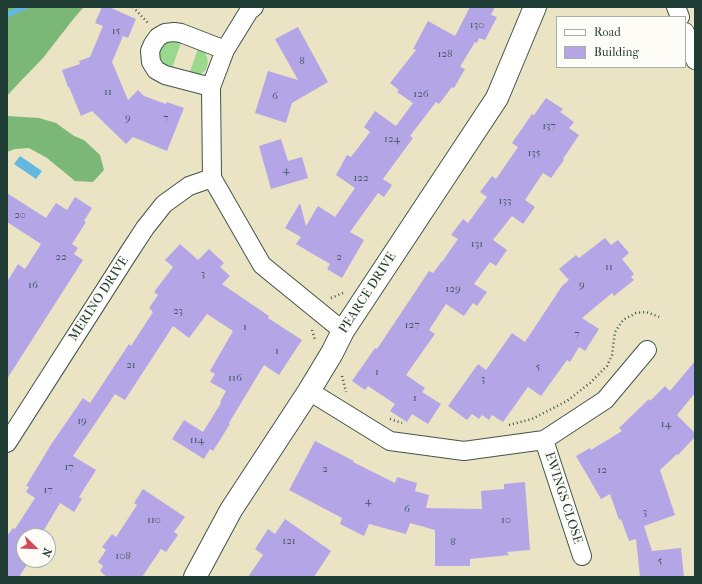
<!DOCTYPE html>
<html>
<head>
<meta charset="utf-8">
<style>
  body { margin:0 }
  #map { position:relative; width:702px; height:584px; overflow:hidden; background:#ebe4c4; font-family:"IM FELL French Canon",serif }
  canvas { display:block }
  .frame { position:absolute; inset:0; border:8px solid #1f3d34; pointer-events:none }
  .legend { position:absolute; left:556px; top:16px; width:130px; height:52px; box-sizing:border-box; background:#fdfcf7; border:1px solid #a4b0a9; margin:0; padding:5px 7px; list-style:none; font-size:12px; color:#1f3d34 }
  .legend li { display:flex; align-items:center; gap:8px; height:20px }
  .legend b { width:20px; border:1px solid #a4b0a9 }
  .north { position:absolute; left:16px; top:528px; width:40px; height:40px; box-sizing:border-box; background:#fdfcf7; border:1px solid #a4b0a9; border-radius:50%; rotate:113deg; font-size:11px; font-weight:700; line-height:16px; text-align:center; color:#1f3d34 }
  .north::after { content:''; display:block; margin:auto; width:14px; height:18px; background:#d1495b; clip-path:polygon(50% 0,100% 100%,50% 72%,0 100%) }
</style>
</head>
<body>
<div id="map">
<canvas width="702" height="584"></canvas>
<div class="frame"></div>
<ul class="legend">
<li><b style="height:5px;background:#fff"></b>Road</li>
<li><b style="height:11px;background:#b4a6e6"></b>Building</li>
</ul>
<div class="north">N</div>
</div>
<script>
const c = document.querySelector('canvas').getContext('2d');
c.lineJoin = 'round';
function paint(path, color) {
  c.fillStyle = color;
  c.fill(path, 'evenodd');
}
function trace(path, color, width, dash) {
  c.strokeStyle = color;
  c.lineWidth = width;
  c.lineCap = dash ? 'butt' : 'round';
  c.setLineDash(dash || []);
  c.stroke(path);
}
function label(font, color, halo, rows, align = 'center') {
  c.font = font + ' "IM FELL French Canon",serif';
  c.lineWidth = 3.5;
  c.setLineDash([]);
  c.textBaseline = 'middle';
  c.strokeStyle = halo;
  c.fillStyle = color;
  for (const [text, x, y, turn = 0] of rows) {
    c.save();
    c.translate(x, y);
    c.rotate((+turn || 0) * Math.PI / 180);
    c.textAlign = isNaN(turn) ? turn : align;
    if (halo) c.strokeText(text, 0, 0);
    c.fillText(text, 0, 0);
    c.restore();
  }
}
paint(new Path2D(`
  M173 39 182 40 171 71C154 61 156 47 173 39Z
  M199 46C215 60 208 77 188 77Z`), '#9ad88d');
paint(new Path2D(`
  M7 7H84C69 23 57 41 43 58 31 71 18 83 7 96Z
  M7 116 39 118 56 123 74 136 84 140 100 155 104 170 93 182 75 181 47 158 29 148 15 149 7 152Z`), '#7bb878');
paint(new Path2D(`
  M20 156 42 171 36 179 14 164Z`), '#63b8df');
trace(new Path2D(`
  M7 15 25 7`), '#63b8df', 5.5);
paint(new Path2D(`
  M102 7H109L136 19 128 38 123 36 112 62 128 100 138 90 144 96 166 104 167 102 184 108 167 151 133 137 126 144 92 111 81 116 69 87H68L62 70 80 64 79 61 90 57 103 26 95 23Z
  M470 7H495L491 15 497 17 485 40 479 38 477 43 475 42 460 67 465 69 454 88 452 87 439 104 436 102 410 136 413 138 383 179 392 185 384 197 378 193 350 232 364 240 342 278 327 269 330 264 296 244 301 237 285 228 300 203 306 226 318 206 335 217 355 188 336 175 347 155 351 157 370 132 364 127 375 111 396 126 413 103 397 92 399 90 390 83 416 50 413 49 428 21 455 36Z
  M298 27 328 82 292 103 286 123 255 113 268 71 298 80 275 39Z
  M546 98 563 109 560 112 574 122 569 128 579 135 563 159 564 160 551 178 543 173 525 200 535 207 523 224 512 216 493 240 507 250 496 266 490 262 474 284 487 292 477 306 473 303 464 316 446 304 429 330 435 334 406 375 425 388 422 392 441 404 428 424 412 414 407 422 390 411 395 404 368 386 365 390 352 381 375 348 377 349 429 271 433 273 442 261V262L458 239 451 235 463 219 468 223 487 197 480 192 492 176 496 179 518 147 512 143 532 114 534 115Z
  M281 139 288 161 302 157 308 178 271 189 259 146Z
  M7 193 46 218 56 203 67 210 75 197 92 208 84 221 86 222 72 244 78 248 74 254 83 260 7 379V282L18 264 25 269 41 244 7 222Z
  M605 238 611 245 618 240 629 253 622 259 634 274 631 277 634 280 614 296 612 293 582 318 599 329 585 351 579 347 570 362 567 360 541 396 528 387 503 422 492 415 489 420 482 415 479 419 472 414 467 420 448 406 478 364 486 370 512 333 525 342 562 286 569 280 559 269 576 255 579 258Z
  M180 244 198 260 209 249 224 263 220 267 230 276 222 284 269 316 268 318 302 340 279 375 264 365 229 423 230 424 213 451 210 449 204 459 172 439 184 420 203 432 221 403 220 402 226 391 210 382 215 374 210 371 233 331 207 314 189 338 173 326 125 400 115 394 73 456 96 470 79 497 82 499 74 512 60 503 44 530 48 533 46 536H24V560H30L19 577H7V536L13 528 15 529 35 498 26 492 29 487 26 486 52 443 83 398 90 403 129 344 131 346 153 312 149 308 158 295 154 292 173 267 165 260Z
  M695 361V393L677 415 695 433V437L678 455 677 454 660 470 675 515 644 526 652 551 681 548 684 577H640L636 539 629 541 621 519 619 520 610 494 601 499 576 456 590 448 591 450 622 431 619 428 649 399 650 401 665 386 670 391Z
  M315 441 354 461 353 462 395 483 397 477 417 483 415 491 429 495 426 508 482 509 481 491 504 489V484L525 482 530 550 507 552 509 555 470 559V566H435V530L410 523 406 534 369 524 364 536 340 524 342 518 289 490Z
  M143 489 185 517 174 532 178 535 166 552 161 549 142 577H107L100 571 103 566 98 562 106 550 102 547 112 534 116 537 137 505 134 503Z
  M285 519 331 551 314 577H248L263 555 255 549 268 529 275 534Z`), '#b4a6e6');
const street = new Path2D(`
  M254 7 249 11 225 50 211 87 212 178 262 265 343 331
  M676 7 680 17
  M685 32 695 60
  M211 87 165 75 156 70 151 62 150 51 153 44 158 37 165 33 174 32 181 33 225 50
  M309 391 390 441 464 451 544 440 605 400 647 350
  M544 440 582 556
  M7 443 128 254 145 228 164 204 189 186 212 178`);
const secondary = new Path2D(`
  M195 577 231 510 309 391 332 353 343 331 497 98 535 7`);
trace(street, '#3e564a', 20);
trace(secondary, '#3e564a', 24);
trace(new Path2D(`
  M133 7 148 23
  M331 298 345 292
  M312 330 315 340
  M342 376 346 392
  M390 419 402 423
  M509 425 532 419 567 401 590 383 607 366 612 355 615 332 623 320 636 313 646 312 662 318`), '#3e564a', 2.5, [1, 3]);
trace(street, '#fff', 18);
trace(secondary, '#fff', 22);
label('11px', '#445760', null, [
  ["130",477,25],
  ["15",116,31],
  ["128",445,54],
  ["8",302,61],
  ["11",108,92],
  ["126",421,94],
  ["6",275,96],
  ["9",128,118],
  ["7",166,118],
  ["137",549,126],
  ["124",392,139],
  ["135",534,153],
  ["4",286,170],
  ["122",361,178],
  ["133",505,201],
  ["20",20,215],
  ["131",477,244],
  ["22",61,257],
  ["2",339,257],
  ["11",609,267],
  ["3",203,274],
  ["16",33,285],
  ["9",582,285],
  ["129",453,289],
  ["23",178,311],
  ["127",412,325],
  ["1",245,327],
  ["7",577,334],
  ["1",277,351],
  ["21",131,365],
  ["5",538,367],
  ["1",377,372],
  ["116",235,378],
  ["3",483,379],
  ["1",415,398],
  ["19",82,421],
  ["14",666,424],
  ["114",197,440],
  ["17",69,467],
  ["2",325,469],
  ["12",602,470],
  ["17",48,490],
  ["4",368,501],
  ["6",407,509],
  ["3",645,512],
  ["110",154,520],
  ["10",506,520],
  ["121",289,541],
  ["8",453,542],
  ["108",123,556],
  ["5",660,561]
]);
label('13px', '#1f3d34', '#fdfcf7', [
  ["PEARCE DRIVE",368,293,-57],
  ["MERINO DRIVE",99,299,-57],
  ["EWINGS CLOSE",563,498,72]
]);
</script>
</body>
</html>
